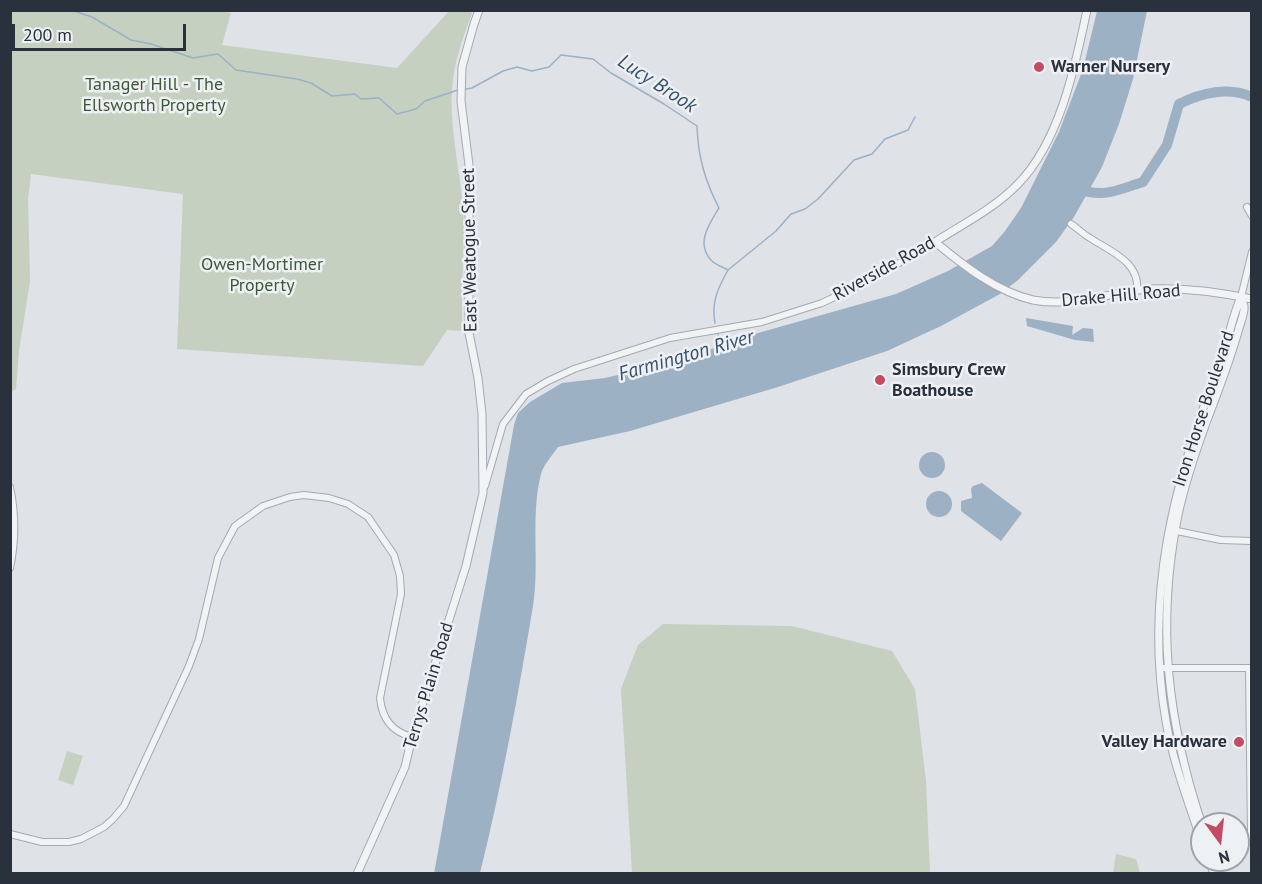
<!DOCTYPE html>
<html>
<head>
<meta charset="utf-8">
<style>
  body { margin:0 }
  #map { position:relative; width:1262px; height:884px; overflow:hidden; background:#dfe2e7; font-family:"PT Sans",sans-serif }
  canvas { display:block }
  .frame { position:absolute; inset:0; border:12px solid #29313c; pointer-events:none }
  .north { position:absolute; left:1190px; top:812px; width:60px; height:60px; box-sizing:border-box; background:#eef1f4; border:2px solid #9fa4aa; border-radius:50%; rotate:165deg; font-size:16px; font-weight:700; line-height:24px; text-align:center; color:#29313c }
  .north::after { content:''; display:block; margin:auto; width:21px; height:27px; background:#c24d62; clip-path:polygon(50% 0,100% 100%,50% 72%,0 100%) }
  .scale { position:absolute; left:12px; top:24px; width:174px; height:27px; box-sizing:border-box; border:3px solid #29313c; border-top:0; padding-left:8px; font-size:18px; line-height:21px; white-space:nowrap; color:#29313c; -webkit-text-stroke:4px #eef1f4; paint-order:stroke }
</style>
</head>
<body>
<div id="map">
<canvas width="1262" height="884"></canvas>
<div class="frame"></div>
<div class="north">N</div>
<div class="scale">200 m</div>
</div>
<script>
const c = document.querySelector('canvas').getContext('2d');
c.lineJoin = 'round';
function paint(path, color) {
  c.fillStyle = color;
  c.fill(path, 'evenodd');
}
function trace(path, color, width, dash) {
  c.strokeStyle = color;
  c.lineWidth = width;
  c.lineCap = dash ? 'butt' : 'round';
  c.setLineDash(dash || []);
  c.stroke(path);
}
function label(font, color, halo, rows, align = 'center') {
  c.font = font + ' "PT Sans",sans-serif';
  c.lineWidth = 5;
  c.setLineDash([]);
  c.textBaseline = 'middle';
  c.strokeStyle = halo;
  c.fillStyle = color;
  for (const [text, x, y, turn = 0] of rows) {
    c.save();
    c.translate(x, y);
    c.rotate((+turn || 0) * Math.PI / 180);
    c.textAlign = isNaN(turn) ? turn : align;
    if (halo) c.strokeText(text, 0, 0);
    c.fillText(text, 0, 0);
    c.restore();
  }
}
paint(new Path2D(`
  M11 10 223 11 231 13 222 45 397 68 449 11H466L472 13C464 35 456 56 453 79 447 128 463 177 464 226 464 261 460 296 463 331L447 330 423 366 177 349 183 194 31 174 28 199 30 281 19 351 16 389 11 392Z
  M663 624 792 626 892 651 915 689 926 781 930 873H632L621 689 638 645Z
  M67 751 83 756 73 785 58 780Z
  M1116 854 1136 859 1140 873H1113Z`), '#c5d0c0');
paint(new Path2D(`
  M1097 11H1147L1133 79 1119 124 1102 167 1074 217 1056 242 1018 280 1000 294 941 326 887 351 778 387 630 431 558 447C552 456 544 464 541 474 530 517 540 562 533 606 518 695 502 785 480 873L434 874 514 425 518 413 530 402 562 383 605 378 673 362 758 333 896 294 948 271 992 246 1005 231 1021 208 1059 132 1083 69Z
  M1026 318 1073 326 1072 335 1083 328 1093 329 1094 342 1075 340 1027 326Z
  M919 465a13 13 0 1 1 26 0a13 13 0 1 1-26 0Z
  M982 483 1022 513 1001 541 961 511V501L972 498 971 489 973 486Z
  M926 504a13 13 0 1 1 26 0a13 13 0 1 1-26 0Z`), '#9cb1c4');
trace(new Path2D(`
  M71 10 92 17 131 40 151 44 193 58 218 54 236 70 297 79 311 83 332 96 355 94 361 99 379 98 397 114 416 109 425 101 458 90
  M10 11 15 10
  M466 89 472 88 503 71 517 67 532 71 549 67 561 55 593 59 611 73 664 104 697 126C698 157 705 181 719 208 709 224 695 244 712 261 716 265 723 267 728 270 718 288 711 302 715 323
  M728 270 776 231 791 214 805 209 818 199 854 160 872 154 885 139 908 130 915 117
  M718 333 720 346`), '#9cb1c4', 1.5);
trace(new Path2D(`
  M1076 188C1103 199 1117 190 1143 182L1167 145 1179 104C1201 93 1229 86 1252 97`), '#9cb1c4', 10);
const minor = new Path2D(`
  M1247 207 1252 216
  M1071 224C1077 228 1083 234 1090 238 1110 251 1140 262 1137 290
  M1241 297 1252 252
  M485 486 503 424 526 394 548 381 574 369 670 338 762 322 822 303 870 280 935 242
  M10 487C16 515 16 540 10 568
  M1172 530 1221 540 1252 541
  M1160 668H1251
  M1249 668 1251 837
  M10 834 42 842H69L81 839 104 827 113 819 124 806 189 666 199 639 218 558 235 526 263 506 290 497 304 495 329 498 348 504 368 517 394 555 400 576 401 594 380 698C382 719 392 732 412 737
  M1238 838 1252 837`);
const tertiary = new Path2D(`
  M1087 10C1075 67 1060 141 1018 184 995 208 963 224 935 242 963 265 997 292 1033 300 1069 307 1103 295 1138 290 1177 286 1214 291 1252 299
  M1202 825C1167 720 1156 624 1178 515 1185 483 1195 453 1206 423 1218 391 1230 361 1239 328 1241 321 1245 312 1244 306 1243 303 1242 300 1241 297
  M1202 843C1189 803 1173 763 1166 721 1144 597 1174 481 1219 366 1228 344 1231 319 1241 297
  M1209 860 1214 874
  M1214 860 1220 874
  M357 874 405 767 412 737 466 566 483 493 482 414 478 378 469 333V165L461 101 462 67 474 24 479 10`);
trace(minor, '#a5a9b0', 8);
trace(tertiary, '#a5a9b0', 9);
trace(minor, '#f1f3f5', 6);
trace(tertiary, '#f1f3f5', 7);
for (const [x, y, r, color] of [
  [1039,67,6,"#c24d62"],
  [880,380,6,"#c24d62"],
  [1239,742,6,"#c24d62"]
]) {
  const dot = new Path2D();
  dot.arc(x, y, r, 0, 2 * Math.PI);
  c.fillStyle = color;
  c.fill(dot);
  trace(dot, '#eef1f4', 2);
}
label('bold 18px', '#29313c', '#eef1f4', [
  ["Warner Nursery",1051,67],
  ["Simsbury Crew",892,370],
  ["Boathouse",892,391],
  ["Valley Hardware",1227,742,"right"]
], 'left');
label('18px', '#3e5737', '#eef1f4', [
  ["Tanager Hill - The",154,85],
  ["Ellsworth Property",154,106],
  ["Owen-Mortimer",262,265],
  ["Property",262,286]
]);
label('18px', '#29313c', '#eef1f4', [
  ["East Weatogue Street",470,250,-91],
  ["Riverside Road",884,269,-29],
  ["Drake Hill Road",1121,296,-5],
  ["Iron Horse Boulevard",1204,409,-72],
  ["Terrys Plain Road",429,686,-73]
]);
label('italic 20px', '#37506d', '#eef1f4', [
  ["Lucy Brook",657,84,33],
  ["Farmington River",686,356,-16]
]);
</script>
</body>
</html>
